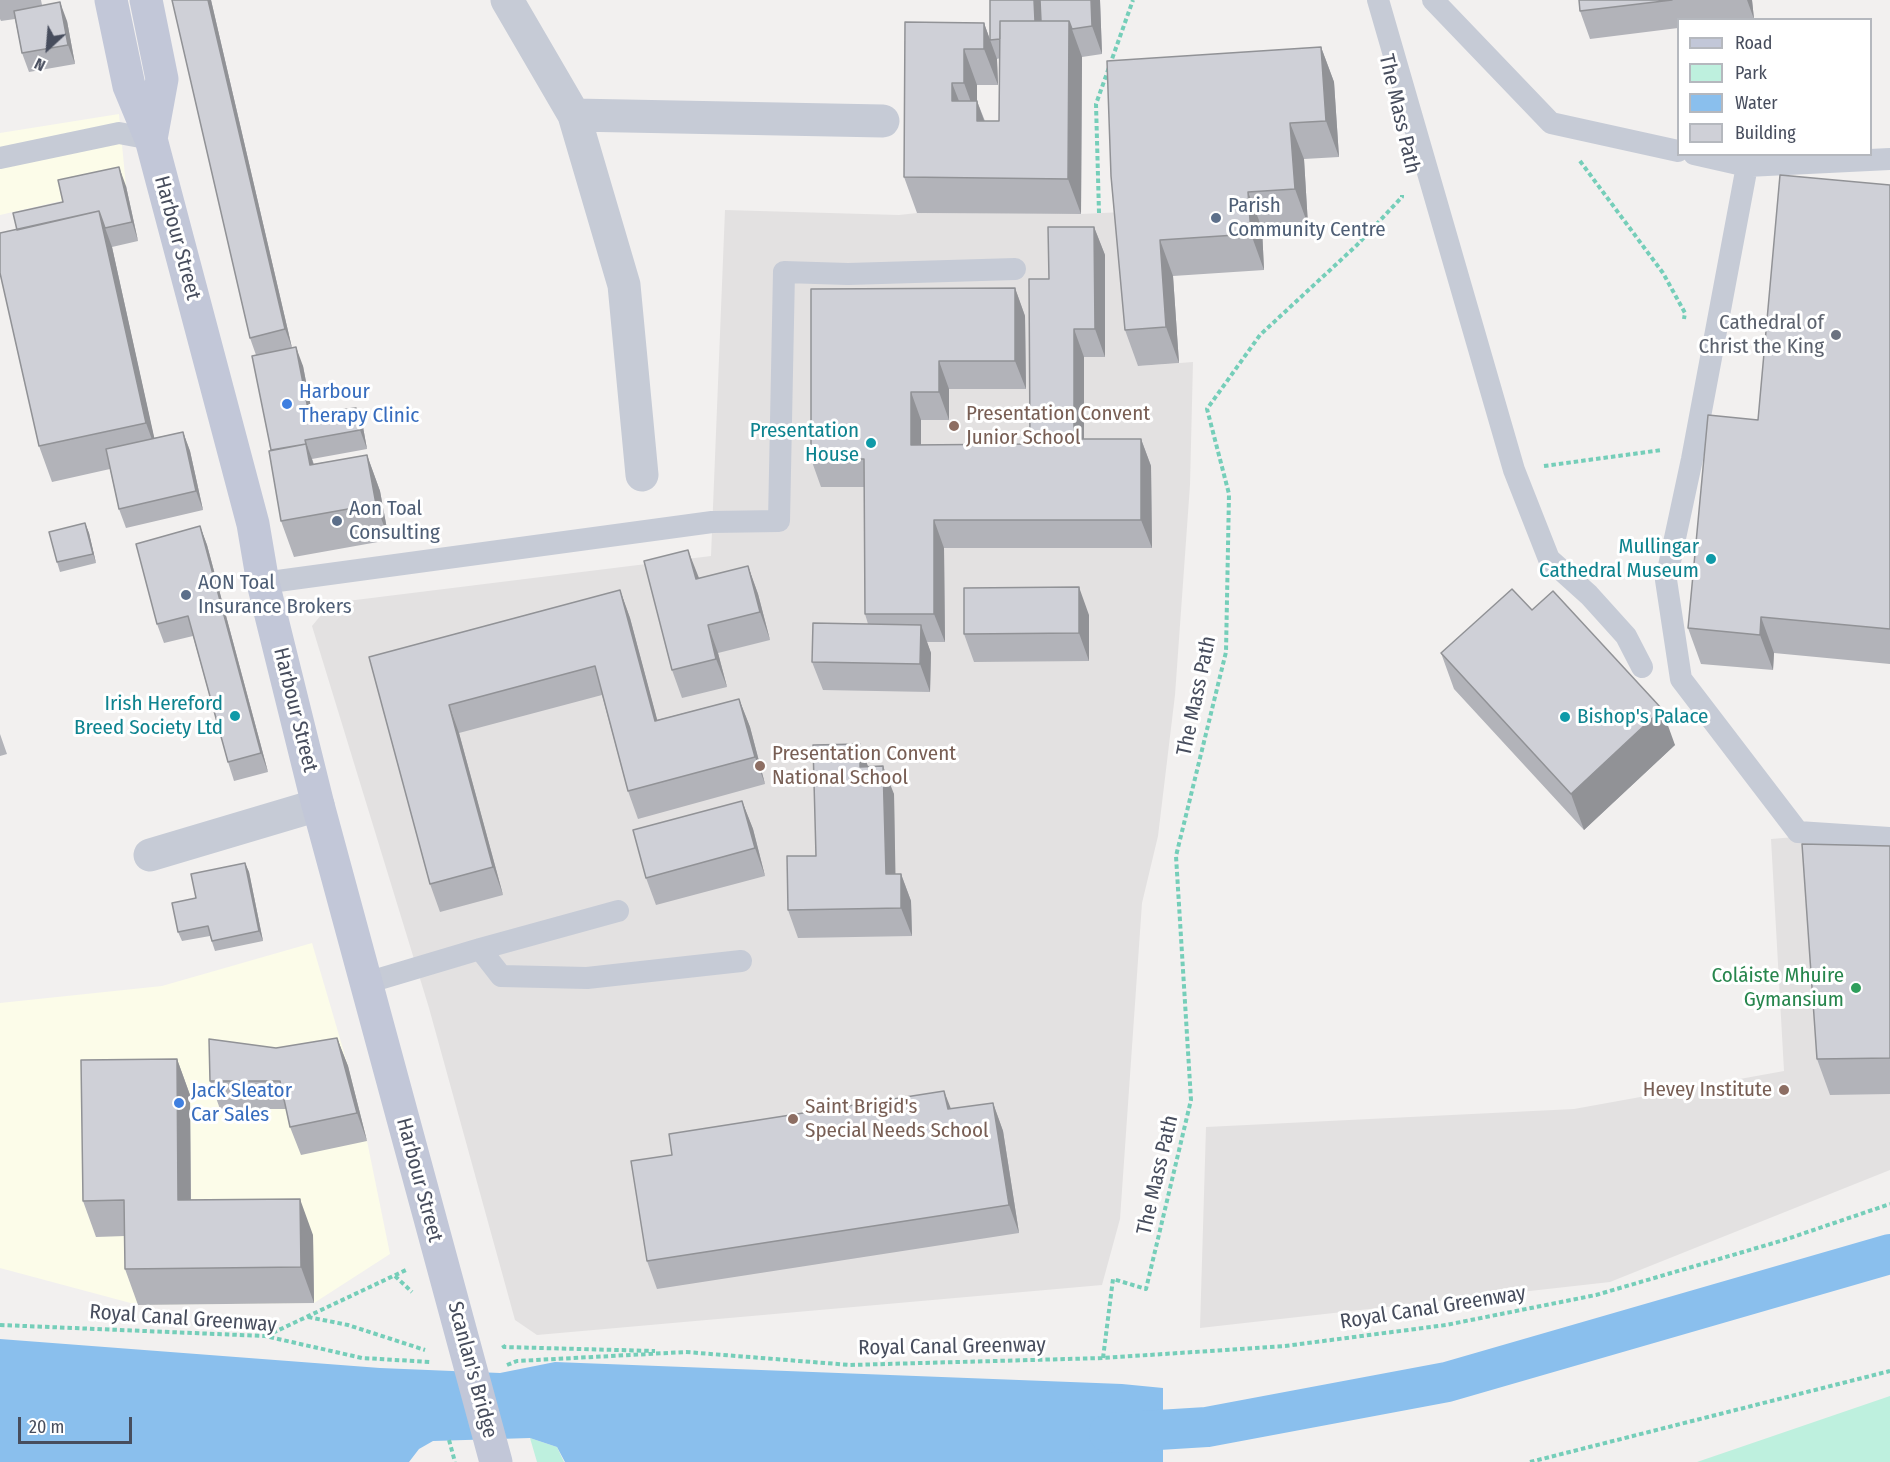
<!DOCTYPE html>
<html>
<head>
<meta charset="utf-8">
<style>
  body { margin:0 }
  #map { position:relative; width:1890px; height:1462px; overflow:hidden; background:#f2f0ef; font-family:"Fira Sans Condensed",sans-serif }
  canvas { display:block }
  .legend { position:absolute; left:1677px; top:18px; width:195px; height:138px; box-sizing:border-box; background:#fff; border:2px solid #b5b8be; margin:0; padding:8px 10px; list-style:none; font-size:18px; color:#474d5d }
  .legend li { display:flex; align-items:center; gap:12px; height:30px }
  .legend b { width:30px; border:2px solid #b5b8be }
  .north { position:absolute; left:18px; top:18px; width:60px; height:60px; -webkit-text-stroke:4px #fff; paint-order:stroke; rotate:206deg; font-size:16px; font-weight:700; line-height:24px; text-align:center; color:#474d5d }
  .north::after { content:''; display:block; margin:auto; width:21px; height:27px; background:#474d5d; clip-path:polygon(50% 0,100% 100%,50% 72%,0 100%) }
  .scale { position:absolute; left:18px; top:1417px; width:114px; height:27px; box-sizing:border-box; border:3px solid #474d5d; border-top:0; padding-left:8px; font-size:18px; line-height:21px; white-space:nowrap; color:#474d5d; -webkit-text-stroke:4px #fff; paint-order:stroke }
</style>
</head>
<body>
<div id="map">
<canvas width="1890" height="1462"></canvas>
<ul class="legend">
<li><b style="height:8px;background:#c2c7d8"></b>Road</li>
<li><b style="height:16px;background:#bef0de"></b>Park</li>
<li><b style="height:16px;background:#8abfed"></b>Water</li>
<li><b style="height:16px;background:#cfd0d7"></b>Building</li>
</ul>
<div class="north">N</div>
<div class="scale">20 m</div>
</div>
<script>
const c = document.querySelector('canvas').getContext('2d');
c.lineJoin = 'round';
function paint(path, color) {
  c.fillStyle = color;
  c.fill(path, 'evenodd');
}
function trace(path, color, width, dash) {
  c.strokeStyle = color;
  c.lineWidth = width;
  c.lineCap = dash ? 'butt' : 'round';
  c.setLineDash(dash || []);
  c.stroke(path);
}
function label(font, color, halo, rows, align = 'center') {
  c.font = font + ' "Fira Sans Condensed",sans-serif';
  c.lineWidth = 6;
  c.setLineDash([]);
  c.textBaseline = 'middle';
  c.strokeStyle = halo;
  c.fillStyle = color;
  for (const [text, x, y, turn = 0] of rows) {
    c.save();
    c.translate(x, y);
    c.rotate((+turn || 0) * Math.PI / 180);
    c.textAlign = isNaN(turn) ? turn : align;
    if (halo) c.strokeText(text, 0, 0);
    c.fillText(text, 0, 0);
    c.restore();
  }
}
paint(new Path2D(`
  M119 114 126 186 0 215V133Z
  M312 943 348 1066 367 1141 390 1254 314 1303 138 1305 0 1268V1003L162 986Z`), '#fcfce9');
paint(new Path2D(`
  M725 210 899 215 917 213 1081 214 1124 212 1139 366 1193 362 1190 485 1175 695 1158 836 1142 903 1120 1219 1102 1285 537 1335 515 1320 429 1008 312 626 331 603 711 556Z
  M1890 829V1170L1610 1282 1200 1328 1206 1127 1574 1109 1784 1071 1771 839Z`), '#e3e1e1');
paint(new Path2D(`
  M1890 1396V1462H1697Z
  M530 1438 557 1447 564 1462H537Z`), '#bef0de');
paint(new Path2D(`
  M0 1339 380 1368 500 1373 555 1362 1122 1384 1163 1388V1462H565L557 1447 530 1438 433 1441 419 1449 409 1462H0Z`), '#8abfed');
trace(new Path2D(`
  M1109 1433 1207 1427 1447 1382 1890 1254`), '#8abfed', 40);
trace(new Path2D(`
  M1580 161 1663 273 1685 313 1684 319
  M1099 213 1096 104 1133 0
  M1544 466 1662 450
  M395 1276 412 1292
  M308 1317 348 1325 425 1350
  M0 1325 265 1336 362 1358 431 1362
  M266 1336 406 1270
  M503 1345 504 1347 655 1351
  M1103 1358 1113 1279 1146 1289 1191 1100 1176 856 1226 652 1229 494 1207 409 1260 335 1357 245 1402 197V195
  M507 1365 517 1361 686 1352 850 1365 1103 1358 1285 1346 1446 1325 1596 1295 1784 1240 1890 1204
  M449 1440 455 1462
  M1530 1462 1890 1371`), '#75ceb9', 4, [4.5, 3]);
trace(new Path2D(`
  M1378 0 1514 470 1549 559 1589 595 1626 636 1642 667
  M1433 0 1551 123 1678 151
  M1694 154 1747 166 1692 459 1666 580 1681 679 1798 832 1890 838
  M0 158 119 133 151 139
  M1747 166 1890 159
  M263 583 712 522 779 521 784 272 848 274 1015 269
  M480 949 501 976 587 978 741 961
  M366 983 480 949 618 911`), '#c6cbd6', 22);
trace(new Path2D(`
  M507 0 574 115 624 285 642 475
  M574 115 883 121
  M150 855 318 805`), '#c6cbd6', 33);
trace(new Path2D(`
  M111 0 129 86 151 139 253 524 263 583 318 805 496 1462
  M146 0 162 79 151 139`), '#c2c7d8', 33);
paint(new Path2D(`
  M0 0H41L42 5 67 21 75 64 29 72 22 53 15 19 1 21 0 19Z
  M172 0H211L292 348 303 366 312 414 363 427 367 449 312 459 314 464 367 455 380 491 389 540 294 557 281 521 256 355 250 338Z
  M990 0H1100L1102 54 1082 57 1081 214 917 213 904 177 905 22 984 23 990 40ZM1000 58 999 121H985L977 101V85H998L997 59Z
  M1579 0H1752L1754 19 1678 20V28L1590 39 1580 11Z
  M1321 47 1334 82 1339 157 1304 159 1308 225 1262 228 1264 270 1173 276 1179 363 1138 366 1125 330 1111 176Z
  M1890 185V664L1774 653 1773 670 1701 664 1688 628 1758 420Z
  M126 186 138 241 112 247 154 438 183 432 190 451 203 510 126 528 119 509 110 469 52 482 39 446 17 230 63 202Z
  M1094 227 1105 255V357H1084V439H1141L1151 466 1152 548H944L945 642H927L931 653 930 692 823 690 812 662 868 624 865 614 864 487H821L811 459 1015 288 1025 316 1026 389H949V420H921V445L1030 444 1049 279Z
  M85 523 89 533 96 563 60 572 57 562Z
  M200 526 207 545 268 772 234 781 228 762 193 636 164 643 157 624Z
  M748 566 758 594 770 640 718 653 727 687 682 698 672 670 699 578Z
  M620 590 630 618 657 720 739 699 750 727 765 784 638 819 628 791 602 695 459 733 503 895 440 912 430 884 369 657Z
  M1532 610 1675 745 1584 830 1454 689 1441 653Z
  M1089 615V661L974 662 964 634Z
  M0 734 7 754 0 756Z
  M860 744 868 767 894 794 895 874H901L911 901 912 936 798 938 788 910 816 856Z
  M742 801 753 829 765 876 656 905 646 878Z
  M1890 846V1094L1830 1095 1817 1059Z
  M245 863 249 872 263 941 215 951 210 936 182 941 178 932 196 898Z
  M337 1038 348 1066 367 1141 301 1155 290 1127 286 1109H220L210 1081 276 1048Z
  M177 1059 190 1095 191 1200 313 1235 314 1303 138 1305 125 1269V1236L96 1237 83 1201Z
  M993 1103 1003 1131 1019 1233 657 1289 647 1261 672 1155Z`), '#b2b3b9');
paint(new Path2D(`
  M208 0H211L292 348 285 329Z
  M1034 0H1041L1042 57 1035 38Z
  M1091 0H1100L1102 54 1092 26Z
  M1747 0H1752L1754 19Z
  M60 2 67 21 75 64 68 45Z
  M1069 21 1082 57 1081 214 1068 179Z
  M984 23 997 59 998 85 984 49Z
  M1321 47 1334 82 1339 157 1326 121Z
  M964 49 977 85V119L964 83Z
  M952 83 966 119 952 101Z
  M977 101 990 137 977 121Z
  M1290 123 1304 159 1308 225 1295 189Z
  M119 167 126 186 138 241 132 222Z
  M1248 192 1262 228 1264 270 1251 234Z
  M99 211 112 247 159 459 146 423Z
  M1094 227 1105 255V357L1095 329Z
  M1160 240 1173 276 1179 363 1166 327Z
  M1015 288 1025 316 1026 389 1015 361Z
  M1074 329 1084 357V467L1074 439Z
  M296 347 303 366 316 433 309 414Z
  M939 361 949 389V420L939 392Z
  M911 392 921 420V473L911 445Z
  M356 408 363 427 367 449 360 430Z
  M183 432 190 451 203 510 196 491Z
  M1141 439 1151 466 1152 548 1141 520Z
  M305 440 312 459 314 467 310 465Z
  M367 455 380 491 389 540 376 504Z
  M934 520 944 548 945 642 934 614Z
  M85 523 89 533 96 563 93 554Z
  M200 526 207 545 268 772 261 753Z
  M688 550 699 578 696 579Z
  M748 566 758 594 770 640 760 612Z
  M1079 587 1089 615V661L1079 633Z
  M620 590 630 618 665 749 655 721Z
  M1761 617 1774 653 1773 670 1760 635Z
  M708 625 718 653 727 687 716 659Z
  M921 625 931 653 930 692 920 664Z
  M739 699 750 727 765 784 755 757Z
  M449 705 459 733 503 895 493 867Z
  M1662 709 1675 745 1584 830 1571 794Z
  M860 744 870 772 860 767Z
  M883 766 894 794 896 902 886 874Z
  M742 801 753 829 765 876 755 848Z
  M245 863 249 872 263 941 259 931Z
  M901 874 911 901 912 936 901 908Z
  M337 1038 348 1066 367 1141 357 1113Z
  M177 1059 190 1095 191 1236 178 1200Z
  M944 1091 955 1119 948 1109Z
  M993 1103 1003 1131 1019 1233 1009 1205Z
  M300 1199 313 1235 314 1303 301 1267Z`), '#919296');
const building = new Path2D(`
  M172 0H208L285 329 250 338Z
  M990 0H1034L1035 21H1000V39L990 40Z
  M1040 0H1091L1092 26 1072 29 1069 21H1041Z
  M1579 0H1672L1580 11Z
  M60 2 68 45 22 53 14 11Z
  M1000 21H1069L1068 179 904 177 905 22 984 23V49H964V83H952V101H977V121H999Z
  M1321 47 1326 121 1290 123 1295 189 1248 192 1251 234 1160 240 1166 327 1125 330 1111 176 1107 61Z
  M119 167 132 222 105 228 99 211 17 230 13 213 63 202 58 180Z
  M1780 175 1890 185V629L1761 617 1760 635 1688 628 1708 415 1758 420Z
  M99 211 146 423 39 446 0 273V233Z
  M1048 227H1094L1095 329H1074V439H1141V520H934V614H865L864 459H811V289L1015 288V361H939V392H911V445L1030 444 1029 279H1049Z
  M296 347 309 414 356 408 360 430 305 440 307 448 306 444 271 450 252 356Z
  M183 432 196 491 119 509 106 449Z
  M306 444 310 465 367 455 376 504 281 521 269 451Z
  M85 523 93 554 57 562 49 532Z
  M200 526 261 753 228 762 188 616 157 624 136 544Z
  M688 550 696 579 748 566 760 612 708 625 716 659 672 670 644 561Z
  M1079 587V633L964 634V588Z
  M1512 589 1532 610 1553 591 1662 709 1571 794 1441 653Z
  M620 590 655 721 739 699 755 757 628 791 595 666 449 705 493 867 430 884 369 657Z
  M813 623 921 625 920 664 812 662Z
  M860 744V767L883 766 886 874H901V908L788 910 787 856H816L813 745Z
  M742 801 755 848 646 878 633 830Z
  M1802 844 1890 846V1058L1817 1059Z
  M245 863 259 931 212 941 208 926 178 932 172 903 196 898 191 874Z
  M337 1038 357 1113 290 1127 280 1081H210L209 1039 276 1048Z
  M177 1059 178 1200 300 1199 301 1267 125 1269 124 1200 83 1201 81 1060Z
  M944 1091 948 1109 993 1103 1009 1205 647 1261 631 1161 672 1155 669 1134Z`);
paint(building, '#cfd0d7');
trace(building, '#919296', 1.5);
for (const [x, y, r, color] of [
  [1216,218,6,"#5c6f8a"],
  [1836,335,6,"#6b7280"],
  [287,404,6,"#3f7fe0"],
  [954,426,6,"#8d6e63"],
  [871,443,6,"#0f9aa8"],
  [337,521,6,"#5c6f8a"],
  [1711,559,6,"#0f9aa8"],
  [186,595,6,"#5c6f8a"],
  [235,716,6,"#0f9aa8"],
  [1565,717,6,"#0f9aa8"],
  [760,766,6,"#8d6e63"],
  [1856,988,6,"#2e9e5b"],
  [1784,1090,6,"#8d6e63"],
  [179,1103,6,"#3f7fe0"],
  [793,1119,6,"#8d6e63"]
]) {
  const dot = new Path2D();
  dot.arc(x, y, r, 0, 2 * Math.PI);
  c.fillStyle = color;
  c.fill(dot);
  trace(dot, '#fff', 2);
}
label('21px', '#474d5d', '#fff', [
  ["The Mass Path",1399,114,77],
  ["Harbour Street",177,238,75],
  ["The Mass Path",1197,696,-78],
  ["Harbour Street",295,710,76],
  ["The Mass Path",1158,1175,-77],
  ["Harbour Street",419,1180,75],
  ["Royal Canal Greenway",1433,1308,-9],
  ["Royal Canal Greenway",183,1319,4],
  ["Royal Canal Greenway",952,1347,-1],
  ["Scanlan's Bridge",472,1370,75]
]);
label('21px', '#4e5e75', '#fff', [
  ["Parish",1228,206],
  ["Community Centre",1228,230],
  ["Aon Toal",349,509],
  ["Consulting",349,533],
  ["AON Toal",198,583],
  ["Insurance Brokers",198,607]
], 'left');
label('21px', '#5b616d', '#fff', [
  ["Cathedral of",1824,323],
  ["Christ the King",1824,347]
], 'right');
label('21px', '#366cbe', '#fff', [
  ["Harbour",299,392],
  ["Therapy Clinic",299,416],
  ["Jack Sleator",191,1091],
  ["Car Sales",191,1115]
], 'left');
label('21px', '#785e54', '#fff', [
  ["Presentation Convent",966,414],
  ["Junior School",966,438],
  ["Presentation Convent",772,754],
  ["National School",772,778],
  ["Hevey Institute",1772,1090,"right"],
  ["Saint Brigid's",805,1107],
  ["Special Needs School",805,1131]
], 'left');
label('21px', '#0d838f', '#fff', [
  ["Presentation",859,431],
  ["House",859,455],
  ["Mullingar",1699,547],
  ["Cathedral Museum",1699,571],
  ["Irish Hereford",223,704],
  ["Breed Society Ltd",223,728],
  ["Bishop's Palace",1577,717,"left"]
], 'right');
label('21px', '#27864d', '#fff', [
  ["Coláiste Mhuire",1844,976],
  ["Gymansium",1844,1000]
], 'right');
</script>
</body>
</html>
